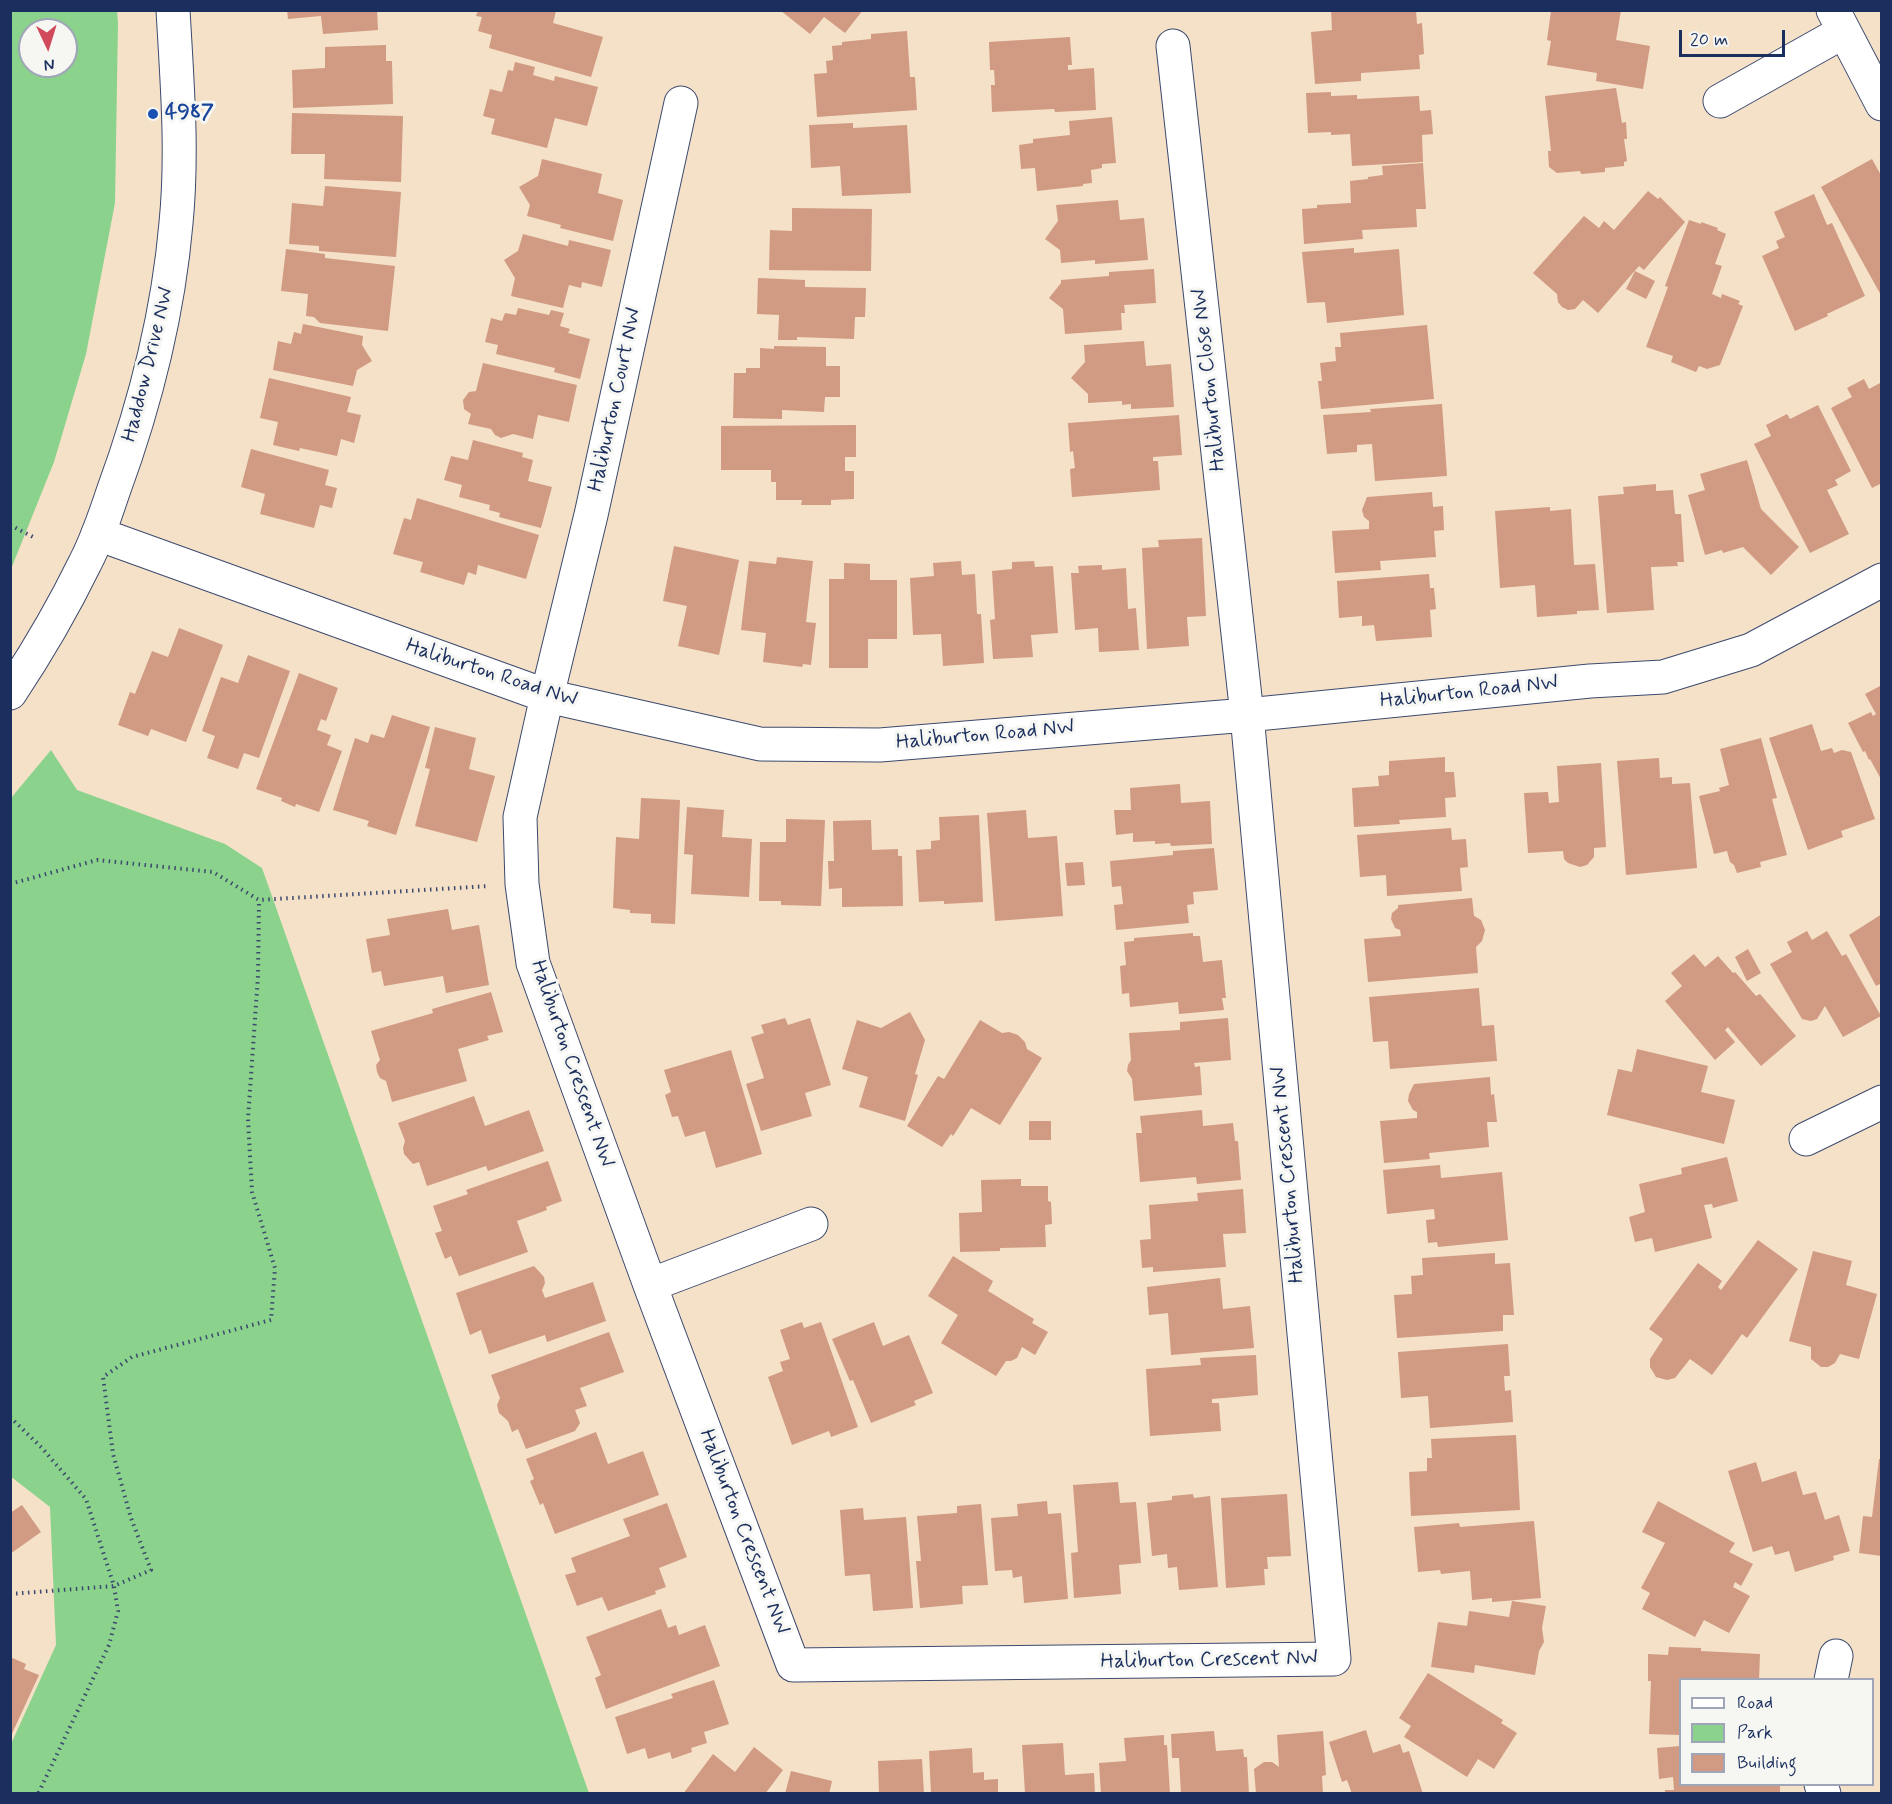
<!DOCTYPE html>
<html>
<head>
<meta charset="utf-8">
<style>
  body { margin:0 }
  #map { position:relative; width:1892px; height:1804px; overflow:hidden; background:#f4e1c8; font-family:Mynerve,sans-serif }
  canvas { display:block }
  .frame { position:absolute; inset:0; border:12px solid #1b2f5e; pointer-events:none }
  .legend { position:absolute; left:1679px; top:1678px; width:195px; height:108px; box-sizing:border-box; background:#f6f6f2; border:2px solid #9ea6b7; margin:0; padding:8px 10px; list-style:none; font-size:18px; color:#1b2f5e }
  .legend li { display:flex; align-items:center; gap:12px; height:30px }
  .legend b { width:30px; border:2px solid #9ea6b7 }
  .north { position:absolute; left:18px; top:18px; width:60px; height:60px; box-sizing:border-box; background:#f6f6f2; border:2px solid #9ea6b7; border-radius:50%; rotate:176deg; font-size:16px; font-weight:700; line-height:24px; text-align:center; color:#1b2f5e }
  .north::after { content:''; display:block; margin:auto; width:21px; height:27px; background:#d1495b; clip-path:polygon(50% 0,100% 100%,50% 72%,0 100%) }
  .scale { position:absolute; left:1679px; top:30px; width:106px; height:27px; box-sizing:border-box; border:3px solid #1b2f5e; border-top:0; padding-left:8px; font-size:18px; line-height:21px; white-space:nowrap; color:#1b2f5e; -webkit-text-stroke:4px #f6f6f2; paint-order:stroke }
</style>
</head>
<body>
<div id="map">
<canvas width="1892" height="1804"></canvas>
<div class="frame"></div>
<ul class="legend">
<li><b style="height:8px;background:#fff"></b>Road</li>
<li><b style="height:16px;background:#8bd28c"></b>Park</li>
<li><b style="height:16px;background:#d19a82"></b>Building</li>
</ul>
<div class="north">N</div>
<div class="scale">20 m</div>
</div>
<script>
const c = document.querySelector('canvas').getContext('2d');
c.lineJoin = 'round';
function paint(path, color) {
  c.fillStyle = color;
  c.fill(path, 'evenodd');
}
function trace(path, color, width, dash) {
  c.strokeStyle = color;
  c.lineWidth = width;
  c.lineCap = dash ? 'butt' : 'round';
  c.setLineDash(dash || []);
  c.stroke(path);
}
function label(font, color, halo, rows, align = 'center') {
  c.font = font + ' Mynerve,sans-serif';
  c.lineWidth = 6;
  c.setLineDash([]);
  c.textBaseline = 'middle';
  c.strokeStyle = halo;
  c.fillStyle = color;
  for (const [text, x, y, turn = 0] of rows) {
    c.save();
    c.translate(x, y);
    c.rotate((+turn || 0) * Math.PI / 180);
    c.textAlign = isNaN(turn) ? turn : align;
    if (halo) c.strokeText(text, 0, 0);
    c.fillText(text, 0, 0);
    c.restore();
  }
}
paint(new Path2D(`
  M11 10 117 11 118 23 115 203 86 354 54 462 11 569ZM30 30H66V66H30Z
  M51 750 77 790 225 844 262 868 589 1793H11V1744L56 1645 50 1507 10 1476 11 798Z`), '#8bd28c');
paint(new Path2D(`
  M287 10H377L378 30 323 34 321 16 288 19Z
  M478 10H553L556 11 553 23 603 37 591 77 489 48 492 35 478 31 482 17 476 16Z
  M780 10H863L845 33 824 17 810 34Z
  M1331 10H1416L1417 24 1422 23 1424 54 1419 55 1420 69 1361 73V81L1315 84 1311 32 1332 30Z
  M1557 10H1621L1616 40 1650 46 1643 89 1596 81 1597 73 1547 65 1551 41 1547 40 1551 11 1556 12Z
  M907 31 910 77H915L917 110 817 117 814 74 827 73 826 61 833 60 832 46 842 45V42L871 39V34Z
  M1070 37 1072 65H1068V70L1094 68 1096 110 1055 112 1054 109 992 112 991 85H995L994 70H990L989 42Z
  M386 45V61H392L393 104 293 108 292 70 325 68V47Z
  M515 62 535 67 533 75 554 81 555 76 598 87 587 126 555 118 547 148 491 134 495 119 483 116 490 89 502 92 508 70 513 71Z
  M1616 88 1622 123 1626 122 1627 139H1624L1627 161 1624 162V166L1605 168V172L1581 174 1580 171 1557 173 1549 167 1548 151H1551L1545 96Z
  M1331 92V96L1357 95V99L1419 96 1420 111 1431 110 1433 134 1422 135 1423 162 1352 166 1350 134 1331 135V132L1308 133 1306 93Z
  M292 113 403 116 401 182 324 179 325 154H291Z
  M1112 117 1116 163 1102 164V168L1091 170 1092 183 1083 184V186L1037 191 1035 168 1021 169 1019 145 1033 143V139L1070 135 1069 121Z
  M853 123V128L907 125 911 193 842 196 840 166 811 168 809 125Z
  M542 159 602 174 598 193 623 200 613 241 560 228 561 225 527 216 530 205 519 187 538 176Z
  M1872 159 1882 177V297L1821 187Z
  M1423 163 1426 209H1416L1417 227 1362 230 1363 239 1304 244 1302 209 1317 208V205L1351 203 1350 181 1368 179V177L1383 175 1382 166Z
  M325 186 401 192 396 257 319 251V246L289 244 292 203 323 206Z
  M1648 191 1658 199 1660 197 1685 222 1644 270 1639 266 1598 313 1583 300 1575 309 1568 310 1562 307 1558 302 1557 294 1533 273 1584 216 1599 228 1604 221 1614 230Z
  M1814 194 1827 225 1832 223 1865 296 1827 314 1828 316 1795 331 1762 256 1779 248 1776 241 1785 237 1774 212Z
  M1118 200 1120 220 1144 218 1148 260 1095 264V260L1061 263 1060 250 1045 239 1058 221 1056 205Z
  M792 208 872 209 871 271 769 270 770 230 792 231Z
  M1689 220 1701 224V222L1718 228 1717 230 1726 234 1715 264 1722 266 1712 294 1721 298 1722 294 1740 301 1738 304 1743 306 1720 365 1707 369 1699 366 1696 372 1671 362 1673 356 1646 347 1668 287 1665 286Z
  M523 234 568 246 569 240 611 250 602 287 582 282 581 288 569 285 563 308 511 296 515 278 504 260 518 251Z
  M1354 248V253L1399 249 1404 315 1327 323 1325 302 1307 303 1302 252Z
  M286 249 325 254V258L395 266 388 331 320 323 314 317 306 316 308 294 281 291Z
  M1154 269 1156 303 1124 305 1125 313H1121L1122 330 1065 334 1063 309 1049 298 1061 283V280L1109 276V272Z
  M1635 271 1655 281 1646 299 1626 289Z
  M758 278 805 280V287L866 288 865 317H855L854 339 797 337V340H778L779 315 757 314Z
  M518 308 549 315 551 310 564 313 560 326 570 329 568 333 590 339 580 379 554 372 555 368 496 354 498 345 485 342 491 318 502 321 505 313 516 315Z
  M303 324 363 336 362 345 372 361 357 370 353 386 273 370 278 341 291 344 294 332 301 334Z
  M1427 325 1434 399 1321 409 1318 381H1322L1320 363 1336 361 1335 347H1341L1340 333Z
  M1144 341 1146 366 1171 364 1174 407 1131 409V404L1122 405V401L1088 403V394L1071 378 1085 362 1084 345Z
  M774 346 826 347V366H840V397H825L824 412 782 410V419L733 418 734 373H746V368H760V348L774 349Z
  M483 363 577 385 569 422 538 415 533 439 513 434 501 438 495 435 491 429 468 424 471 414 464 409 463 400 469 392 476 391Z
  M269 378 351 397 347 412 361 415 354 443 341 439 337 456 300 448 299 451 273 445 278 422 260 418Z
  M1864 379 1869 389 1882 382V483L1872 488 1831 408 1852 397 1847 388Z
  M1442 404 1447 476 1375 481 1372 444 1357 445V452L1327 454 1323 415 1371 412 1370 409Z
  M1818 405 1851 471 1835 480 1838 485 1827 490 1849 534 1810 553 1754 444 1771 436 1766 425 1787 414 1790 419Z
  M1179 415 1182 455 1153 457V461H1158L1160 490 1072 497 1070 469 1075 468 1073 451 1070 452 1068 423Z
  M856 425V457H845V471H854V499L831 500V505H801L802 500H776V482H771V470H721V426Z
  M473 440 523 453 522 457 533 460 528 481 552 487 541 528 499 517 500 513 489 510 490 505 459 497 462 485 444 480 451 456 468 460Z
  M251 449 329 470 325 485 337 488 332 508 320 505 314 528 260 514 265 494 241 487Z
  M1747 460 1761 509 1799 547 1771 575 1743 547 1723 553 1722 550 1705 555 1688 495 1705 490 1700 474Z
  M1656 484V491L1673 490 1675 514H1681L1684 562H1677L1678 566 1651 567 1654 610 1607 613 1598 496 1624 494 1623 487Z
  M1432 492 1433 507 1443 506 1444 530 1434 531 1436 557 1380 561 1381 570 1335 573 1332 531 1369 529V521L1364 517 1362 510 1367 497Z
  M417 498 539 535 526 579 478 565 476 575 468 572 464 585 420 572 423 562 393 554 404 518 411 520Z
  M1550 507V511L1571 509 1574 565 1595 564 1599 610 1577 611V614L1537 617 1535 585 1500 588 1495 511Z
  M1202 538 1206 616 1187 617 1189 646 1147 649 1142 548 1159 547 1158 540Z
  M674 546 739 560 719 655 678 646 687 606 663 601Z
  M777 557 813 561 806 622 816 623 811 665 803 664 802 667 763 662 766 633 741 630 749 561 776 564Z
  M961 561 962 575 975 574 977 614H981L984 663 943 666 941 634 913 635 910 578 934 576 933 563Z
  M1034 561 1035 567 1053 566 1058 633 1031 635 1033 657 993 659 990 620 995 619 992 571 1012 569V562Z
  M844 563 870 564V580H897V639H868V668H829V579H844Z
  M1102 565V570L1126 568 1128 609 1136 608 1139 650 1099 652 1098 628 1075 630 1071 573H1079L1078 566Z
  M1429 574 1430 588H1434L1436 609 1430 610 1432 637 1376 641 1374 625 1362 626V616L1339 618 1337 581Z
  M179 628 223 645 186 742 151 729 148 736 118 725 130 692 135 694 152 651 168 657Z
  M248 655 290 671 259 758 244 753 238 769 207 758 215 736 202 731 221 677 238 683Z
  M299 673 338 688 326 721 321 719 317 730 331 735 327 745 342 751 319 812 296 804 295 807 281 801 282 798 256 789Z
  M1882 685V781L1870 759 1869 760 1865 751 1863 752 1848 723 1871 712 1873 716 1876 714 1865 694Z
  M392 715 430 727 396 835 367 826 369 821 333 810 355 738 368 743 371 734 384 738Z
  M1812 724 1821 751 1832 748 1834 753 1842 750 1851 752 1875 819 1841 831 1843 837 1808 850 1769 738Z
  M435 727 476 738 469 769 495 776 477 842 415 826 430 769 425 768Z
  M1761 738 1777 798 1772 799 1787 855 1760 862 1761 867 1737 873 1734 865 1730 862 1727 851 1714 854 1699 796 1720 791 1719 788 1729 785 1720 749Z
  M1445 757V772H1454L1456 797 1445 798 1446 817 1399 820 1400 824 1354 827 1352 788 1379 786 1378 776 1389 775V761Z
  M1659 758 1660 778 1672 777V784L1690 783 1697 868 1626 875 1617 761Z
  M1601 763 1606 847 1594 848V857L1587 865 1580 867 1568 863 1564 859 1563 851 1528 853 1524 793 1548 792 1549 803 1559 802 1557 766Z
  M1180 784 1181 803 1210 801 1212 844 1171 846 1170 843 1155 844V841L1133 842V833L1116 835 1114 810H1131L1130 788Z
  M641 798 680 800 675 924 651 923V914L630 913V910L613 908 616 837 639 839Z
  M687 807 724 810 722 837 752 839 749 897 691 894 693 855 684 854Z
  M1026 810 1028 838 1057 836 1063 916 995 921 987 813Z
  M979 815 983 902 944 904V901L919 902 916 850 931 849V841L940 840 939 817Z
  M786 819 825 820 821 906 781 905V901H759L760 842H786Z
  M871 820 872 850 898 849V856H902L903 906 842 907V888L829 889 828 861H834L833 821Z
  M1451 828 1452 840 1466 839 1468 867 1460 868 1462 891 1387 896 1386 875 1360 877 1357 835Z
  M1214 848 1218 890 1193 892 1194 904 1187 905 1189 923 1116 930 1114 905 1123 904 1121 886 1112 887 1110 861 1173 855V851Z
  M1083 862 1085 885 1067 886 1065 863Z
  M1472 898 1474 916 1481 920 1485 930 1482 941 1476 947 1478 973 1368 982 1364 939 1401 936 1400 930 1395 928 1391 919 1392 913 1398 908V905Z
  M448 909 452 930 479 925 489 985 446 993 443 976 384 986 381 971 372 973 366 939 390 935 387 919Z
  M1882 914V983L1876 986 1849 935Z
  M1807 931 1812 940 1827 931 1842 956 1846 954 1881 1016 1843 1037 1825 1006 1817 1019 1811 1021 1802 1019 1770 964 1792 952 1787 942Z
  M1193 933V936H1200L1203 962 1222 960 1226 998H1222L1224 1010 1179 1014 1178 1002 1130 1007 1129 993 1122 994 1120 966 1126 965 1124 942 1134 941V938Z
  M1748 949 1761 973 1747 981 1735 957Z
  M1694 954 1705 967 1718 956 1733 973 1735 972 1756 996 1760 994 1796 1036 1761 1066 1728 1027 1725 1030 1735 1042 1715 1060 1665 1001 1682 986 1671 973Z
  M1479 988 1482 1026 1494 1025 1497 1061 1390 1069 1388 1041 1373 1042 1369 997Z
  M491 992 503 1032 487 1036 489 1040 458 1049 467 1081 392 1102 386 1081 380 1078 377 1072 376 1065 380 1060 371 1031 433 1013 432 1009Z
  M910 1012 925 1040 915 1074 918 1075 905 1121 859 1107 868 1077 842 1069 857 1020 881 1028Z
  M785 1018 788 1025 810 1018 831 1085 805 1093 812 1116 761 1131 746 1084 764 1078 751 1037 764 1033 761 1025Z
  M1228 1018 1231 1060 1194 1063 1195 1067 1200 1066 1202 1095 1134 1101 1132 1079 1127 1071 1128 1065 1131 1060 1129 1033 1180 1030V1022Z
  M980 1020 1002 1033 1009 1032 1018 1035 1025 1042 1027 1049 1042 1058 1000 1125 971 1108 953 1136 951 1134 942 1147 907 1126 938 1076 944 1079Z
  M1637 1049 1708 1066 1701 1092 1735 1100 1724 1144 1607 1115 1618 1069 1632 1072Z
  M731 1050 762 1154 716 1168 705 1131 685 1137 678 1116 672 1117 665 1095 671 1092 664 1070Z
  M1490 1077 1491 1095 1494 1094 1497 1122H1487L1489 1147 1429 1153 1430 1159 1384 1163 1380 1121 1417 1118V1112L1413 1110 1408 1101 1409 1094 1414 1084Z
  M474 1096 485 1126 529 1110 544 1151 488 1171 486 1166 427 1186 419 1162 413 1164 404 1154 403 1148 405 1141 398 1123Z
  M1202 1110 1203 1126 1233 1123 1235 1141H1238L1241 1180 1197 1184 1196 1177 1140 1182 1136 1133H1142L1140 1116Z
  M1029 1121H1051V1140H1029Z
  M1727 1157 1738 1201 1713 1208 1712 1204 1704 1205 1712 1238 1655 1252 1652 1238 1635 1242 1629 1217 1645 1212 1639 1184 1682 1174 1681 1168Z
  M548 1161 562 1201 546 1207 547 1210 517 1221 528 1252 459 1276 451 1256 445 1259 435 1233 442 1231 433 1206 468 1194 466 1190Z
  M1440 1165 1441 1178 1502 1172 1508 1240 1438 1247 1437 1242 1428 1243 1426 1220 1435 1219 1434 1209 1387 1214 1383 1170Z
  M1021 1179V1186H1048V1201L1051 1202 1052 1224 1045 1225 1046 1247 1000 1248V1251L960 1252 959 1213 982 1212 981 1180Z
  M1243 1189 1246 1233 1223 1234 1226 1267 1153 1272V1267L1142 1268 1140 1240 1151 1239 1149 1205 1198 1201 1197 1193Z
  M1758 1240 1798 1269 1747 1338 1742 1334 1712 1375 1690 1359 1675 1378 1667 1380 1656 1377 1650 1367V1359L1663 1339 1649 1329 1698 1263 1722 1281 1718 1287 1721 1290Z
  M1813 1251 1852 1261 1846 1285 1877 1294 1859 1359 1840 1354 1835 1363 1828 1367H1821L1811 1359V1347L1789 1341Z
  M1495 1253V1264L1510 1263 1514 1315H1503V1331L1397 1338 1394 1295 1412 1294 1411 1276 1423 1275 1422 1258Z
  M953 1256 993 1281 988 1291 1034 1319 1032 1323 1048 1332 1035 1355 1022 1347 1017 1358 1011 1361H1006L996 1376 941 1343 958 1315 928 1296Z
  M534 1266 544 1277 545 1283 542 1290 545 1298 593 1282 606 1321 547 1342 545 1335 489 1354 481 1330 470 1335 456 1293Z
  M1220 1278 1223 1309 1250 1306 1254 1348 1171 1355 1168 1313 1149 1315 1147 1287Z
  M802 1322 804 1328 821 1322 858 1427 831 1437 829 1431 792 1445 768 1377 783 1371 780 1362 790 1359 780 1330Z
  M874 1322 883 1346 909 1335 933 1393 914 1401 916 1405 871 1423 853 1380 850 1381 832 1339Z
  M609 1332 624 1372 580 1388 587 1406 575 1410 580 1423 575 1431 526 1449 518 1429 512 1432 508 1421 499 1413 497 1405 500 1398 491 1375Z
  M1508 1344 1510 1376H1504L1505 1391 1511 1390 1513 1422 1430 1428 1428 1396 1401 1398 1398 1352Z
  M1256 1355 1258 1395 1212 1399V1403H1219L1221 1431 1150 1436 1146 1369 1201 1365 1200 1358Z
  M596 1432 608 1464 643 1451 659 1495 555 1534 543 1503 540 1505 530 1481 534 1479 526 1459Z
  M1516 1435 1520 1510 1411 1516 1409 1472 1427 1471V1458H1432L1431 1439Z
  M1879 1459H1882V1556L1859 1553 1863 1516 1872 1517Z
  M1756 1462 1762 1482 1796 1471 1803 1495 1816 1492 1825 1520 1839 1515 1850 1551 1833 1556 1834 1560 1795 1572 1789 1551 1775 1555 1772 1546 1753 1552 1728 1471Z
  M1118 1482 1120 1503 1136 1502 1141 1563 1119 1565 1121 1594 1074 1598 1071 1553 1078 1552 1073 1485Z
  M1193 1494 1194 1498 1210 1496 1218 1587 1179 1590 1177 1567 1168 1568 1167 1554 1152 1556 1147 1503 1172 1500V1496Z
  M1287 1494 1291 1556 1267 1557 1268 1569H1264L1265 1585 1226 1588 1221 1498Z
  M1047 1501 1048 1514 1061 1513 1068 1599 1024 1603 1022 1576 1013 1578 1012 1570 995 1571 991 1518 1018 1516 1017 1504Z
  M1658 1501 1735 1543 1729 1552 1753 1564 1741 1586 1735 1582 1733 1587 1750 1596 1729 1633 1704 1620 1695 1637 1642 1609 1650 1593 1641 1588 1665 1543 1642 1532Z
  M667 1503 687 1557 659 1568 666 1587 655 1591 656 1594 608 1611 602 1597 577 1606 565 1575 576 1572 571 1558 630 1536 623 1519Z
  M981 1504 988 1585 962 1586 963 1604 920 1608 916 1561H921L917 1516 957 1513V1506Z
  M22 1505 41 1532 10 1554V1513Z
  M863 1508 864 1520 906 1517 913 1608 873 1611 870 1574 845 1576 840 1510Z
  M1534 1521 1541 1598 1492 1602V1598L1472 1600 1470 1571 1441 1574 1440 1570 1418 1572 1414 1527 1459 1523 1460 1527Z
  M1512 1601 1546 1606 1542 1628 1544 1642 1539 1651 1535 1675 1475 1665 1474 1673 1431 1667 1438 1622 1467 1626 1469 1611 1509 1617Z
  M661 1609 668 1628 676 1625 679 1635 705 1625 720 1666 606 1709 595 1678 601 1675 586 1637Z
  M1669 1647 1701 1648V1651L1760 1654 1759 1680H1680V1735L1649 1734 1651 1681H1648V1654L1668 1655Z
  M10 1657 26 1664 24 1669 39 1675 10 1738Z
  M1428 1673 1503 1720 1501 1723 1517 1733 1494 1769 1478 1759 1467 1777 1404 1737 1411 1726 1399 1718Z
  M714 1680 729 1724 704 1732 707 1743 691 1748 692 1752 672 1759 670 1752 648 1759 645 1748 627 1754 615 1717 673 1698 671 1694Z
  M1366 1730 1373 1753 1400 1744 1403 1753 1409 1751 1423 1794H1352L1347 1780 1342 1782 1329 1742Z
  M1214 1731 1216 1751 1243 1749 1244 1757H1247L1249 1794H1181L1179 1758H1172L1171 1734Z
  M1323 1731 1326 1775 1322 1776 1323 1794H1256L1254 1769 1264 1762H1272L1279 1767 1277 1735Z
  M1164 1735V1745H1167L1170 1794H1101L1099 1763 1126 1761 1124 1738Z
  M1063 1743 1065 1775 1094 1773 1095 1794 1025 1793 1022 1745Z
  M1680 1746V1784H1780V1794H1665V1790H1674L1673 1777 1659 1779 1657 1748Z
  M754 1747 783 1770 765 1794H683L713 1754 735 1772Z
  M972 1748 973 1773 984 1772V1780L998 1779V1794H931L929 1751Z
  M922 1759 924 1794H879L878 1761Z
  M791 1771 832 1781 829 1794H785Z`), '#d19a82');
const minor = new Path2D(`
  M1833 10 1882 104
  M1720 101 1843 32
  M681 103 591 515 547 696 520 817 522 884 533 963 650 1285 793 1665 1334 1659 1247 715 1173 46
  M98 534 547 696 760 744 880 745 1247 715 1590 681 1663 677 1751 650 1882 580
  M1806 1139 1882 1102
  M650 1285 811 1224
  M1831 1680 1836 1656
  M1821 1784 1824 1794`);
const tertiary = new Path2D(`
  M10 693C38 651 63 608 85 563 97 540 105 516 113 492 145 405 168 316 176 223 183 152 177 81 173 10`);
trace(minor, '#3c4a6e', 35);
trace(tertiary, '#3c4a6e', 35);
trace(new Path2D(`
  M10 525 35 538
  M10 884 97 860 213 872 259 900 489 886
  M10 1417 42 1448 86 1499 114 1586 118 1611 109 1645 38 1794
  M10 1594 114 1586 151 1570 131 1518 113 1454 103 1377 132 1357 271 1320 275 1268 252 1192 248 1119 258 976 259 900`), '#3c4a6e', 4, [1.5, 4.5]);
trace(minor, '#fff', 33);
trace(tertiary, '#fff', 33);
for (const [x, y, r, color] of [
  [153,114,6,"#1a4fb4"]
]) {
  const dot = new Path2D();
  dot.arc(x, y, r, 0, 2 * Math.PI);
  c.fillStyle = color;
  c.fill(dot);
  trace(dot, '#f6f6f2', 2);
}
label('bold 21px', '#164399', '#f6f6f2', [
  ["4987",165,114]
], 'left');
label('21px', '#1b2f5e', '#f6f6f2', [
  ["Haddow Drive NW",149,365,-76],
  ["Haliburton Close NW",1210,380,-96],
  ["Haliburton Court NW",616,400,-78],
  ["Haliburton Road NW",491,674,18],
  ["Haliburton Road NW",1469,693,-6],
  ["Haliburton Road NW",985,736,-5],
  ["Haliburton Crescent NW",571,1064,71],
  ["Haliburton Crescent NW",1289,1175,-95],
  ["Haliburton Crescent NW",743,1532,69],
  ["Haliburton Crescent NW",1209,1661,-1]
]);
</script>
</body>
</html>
